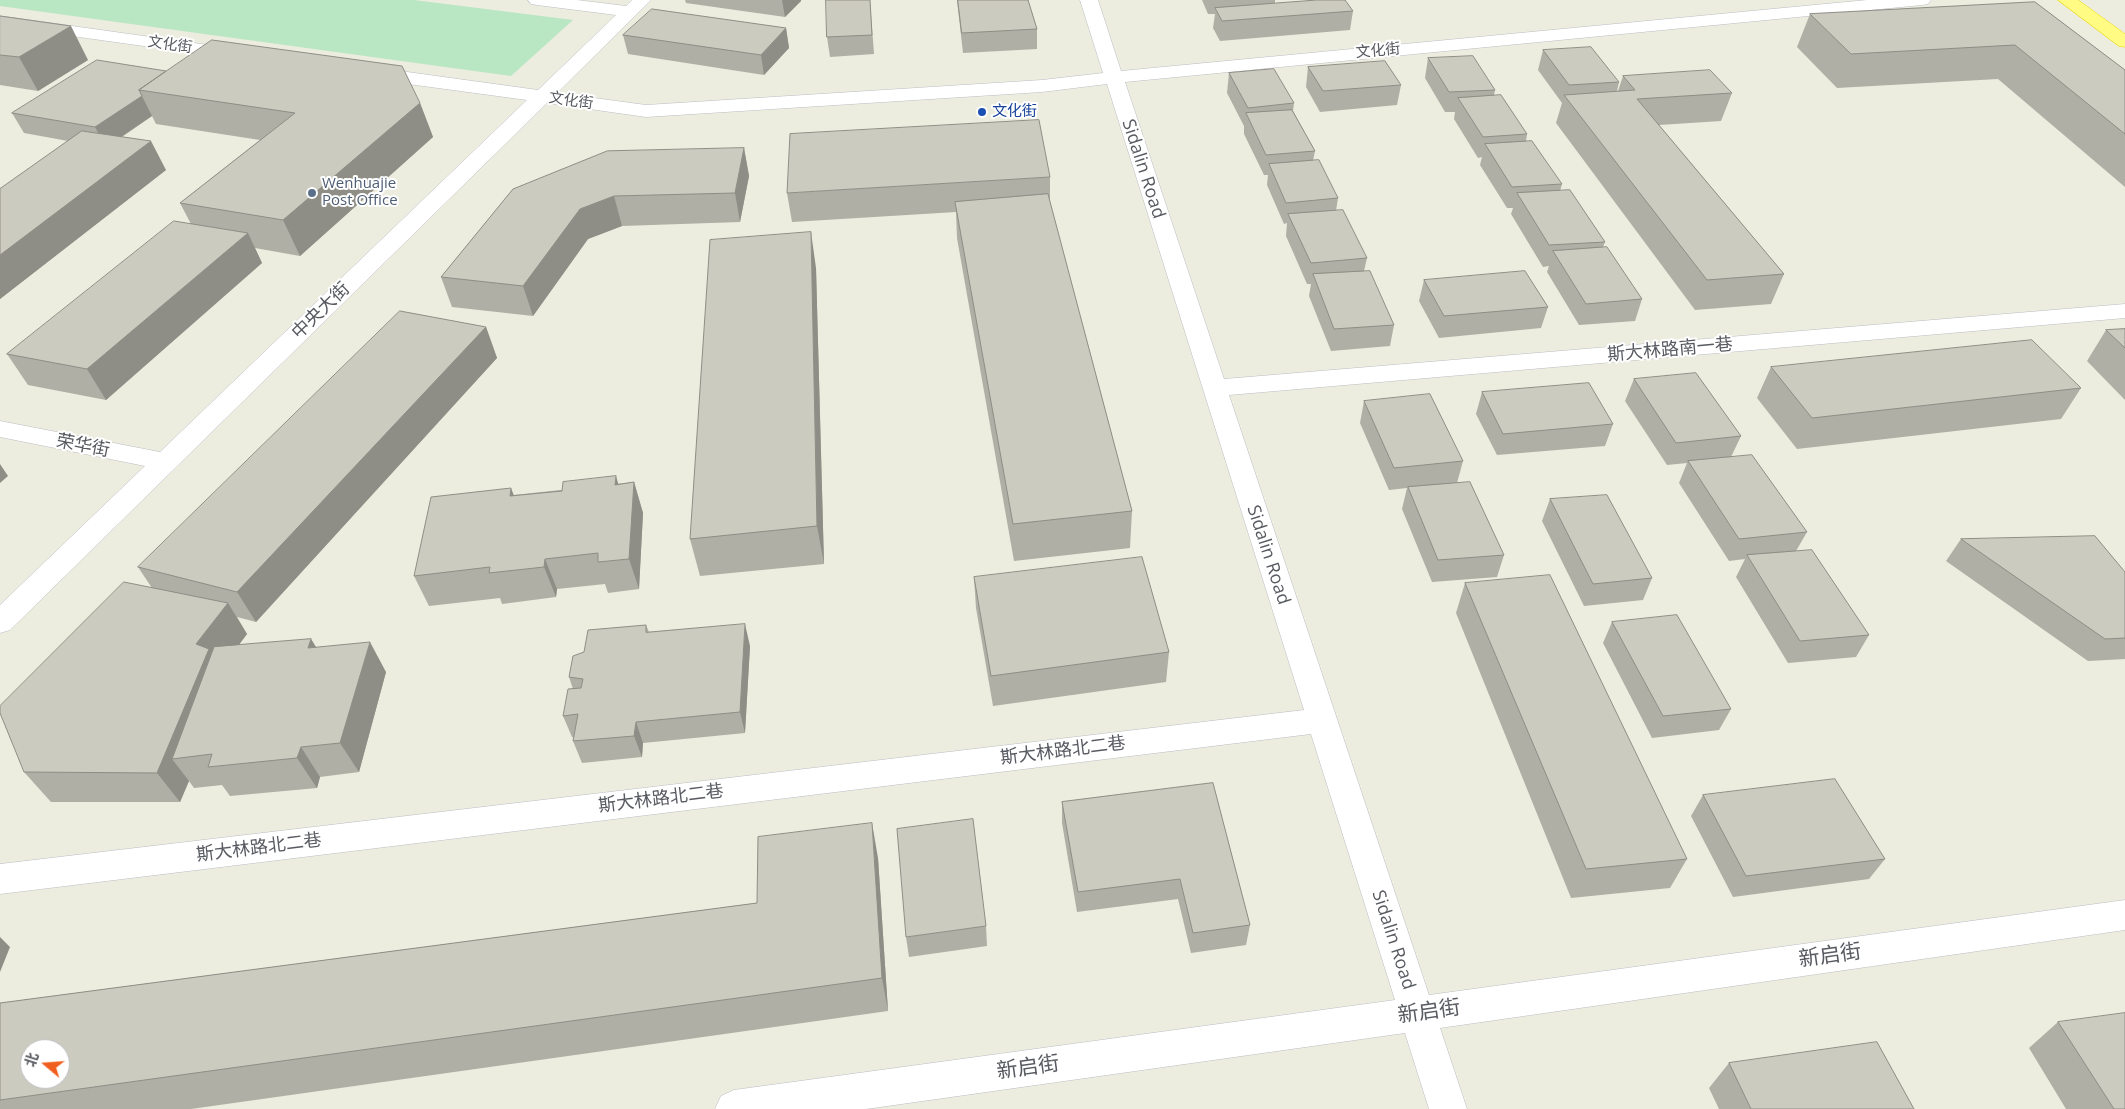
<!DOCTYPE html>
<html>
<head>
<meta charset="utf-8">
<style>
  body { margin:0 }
  #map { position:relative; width:2125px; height:1109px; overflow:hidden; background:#ececdf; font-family:"Open Sans","Noto Sans SC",sans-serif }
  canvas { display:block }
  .north { position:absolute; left:20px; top:1039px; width:50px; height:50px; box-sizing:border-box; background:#fff; border:1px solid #bcbdc0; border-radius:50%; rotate:288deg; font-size:14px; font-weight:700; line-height:20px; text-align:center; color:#585a61 }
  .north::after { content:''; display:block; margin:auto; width:18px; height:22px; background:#f05f20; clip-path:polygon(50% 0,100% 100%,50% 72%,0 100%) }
</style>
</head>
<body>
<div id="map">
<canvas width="2125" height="1109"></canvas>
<div class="north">北</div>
</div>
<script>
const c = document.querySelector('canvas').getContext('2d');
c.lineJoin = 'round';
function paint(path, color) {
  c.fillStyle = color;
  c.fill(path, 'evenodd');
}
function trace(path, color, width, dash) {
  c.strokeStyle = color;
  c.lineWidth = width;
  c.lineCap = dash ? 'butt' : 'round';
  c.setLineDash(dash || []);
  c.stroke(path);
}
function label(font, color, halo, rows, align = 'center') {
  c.font = font + ' "Open Sans","Noto Sans SC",sans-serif';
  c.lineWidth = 4;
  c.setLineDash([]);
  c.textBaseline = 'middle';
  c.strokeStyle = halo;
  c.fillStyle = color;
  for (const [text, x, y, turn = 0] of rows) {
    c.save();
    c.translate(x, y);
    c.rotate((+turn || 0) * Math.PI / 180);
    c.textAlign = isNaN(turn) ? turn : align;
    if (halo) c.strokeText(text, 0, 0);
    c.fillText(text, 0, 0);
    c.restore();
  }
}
paint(new Path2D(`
  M0 0H414L573 20 511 76 0 6Z`), '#b9e6c3');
const minor = new Path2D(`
  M528 0H577L626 6 632 0H651L557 93 646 105 1042 80 1103 73 1080 0H1098L1121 71 1867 0H1931L1928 4 1922 5 1125 82 1224 379 2125 304V318L1229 395 1429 995 2125 900V930L1440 1028 1467 1109H1429L1405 1033 866 1109H715L721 1096 734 1090 1395 1000 1311 734 0 894V864L1304 710 1107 84 1042 92 646 117 547 103 10 630 0 633V605L145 466 0 437V421L160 452 527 100 371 79 364 77 362 73 364 69 371 67 538 90 616 15 537 5 531 4Z
  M0 16 237 49 243 50 246 54 243 58 237 59 0 26Z`);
const highway = new Path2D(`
  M2058 0H2078L2125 34V47L2119 46Z`);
trace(minor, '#bcbdc4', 1);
trace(highway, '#ebd600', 1);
paint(minor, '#fff');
paint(highway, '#fffb83');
paint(new Path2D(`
  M685 0H801V1L785 17 686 3Z
  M870 0 874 54 830 57 827 37Z
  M957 0H1028L1037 29V49L963 53Z
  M1202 0H1275V4L1353 11 1350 30 1220 41 1213 28 1215 14H1208Z
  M2035 2 2125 70V187L1998 79 1837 88 1797 47 1810 14Z
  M0 16 88 60 38 91 0 85Z
  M786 28 789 48 764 75 628 54 623 35Z
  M1543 50 1619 82 1617 91H1618L1623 76 1732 93 1721 121 1659 125 1784 274 1771 304 1695 310 1556 123 1562 103 1538 70Z
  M1428 58 1495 90 1494 95 1527 134 1526 141 1562 184 1560 191 1605 242 1603 247 1642 299 1635 321 1579 325 1547 272 1549 266 1543 267 1511 214 1513 208H1507L1480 165 1482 157 1478 158 1454 119 1455 112H1445L1425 78Z
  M1308 67 1401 85 1397 105 1320 112 1306 87Z
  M166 71 420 103 433 137 300 256 255 248 262 263 106 400 28 385 7 354 191 224 180 203 260 140 156 124 152 116 122 137 166 170 0 299V189L68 141 24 133 12 113Z
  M1229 73 1294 103 1293 111 1315 151 1313 161 1338 198 1336 211 1367 258 1364 271 1394 325 1390 346 1331 351 1309 296 1311 284H1307L1286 236 1287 223 1284 224 1267 185 1268 175H1264L1244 134V126L1227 93Z
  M744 148 749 176 740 222 622 226 588 239 533 316 452 307 441 277 513 189Z
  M1050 177V203L1132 511 1130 548 1014 561 957 238 956 212 792 222 787 193Z
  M816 268 824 564 700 576 690 539Z
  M1424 280 1548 307 1541 328 1439 338 1419 301Z
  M486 327 497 358 256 622 237 617 247 634 238 645 311 639 316 647 386 672 359 772 320 777 317 788 230 796 222 785 194 788 189 781 180 802H51L24 772 152 588 138 567Z
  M2125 329V400L2087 361 2106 330Z
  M1771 367 2081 388 2061 419 1797 449 1757 398Z
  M1634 379 1741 436 1731 457 1807 532 1796 551 1869 635 1856 657 1788 663 1736 577 1745 559 1729 561 1679 483 1687 463 1667 465 1625 401Z
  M1482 392 1613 424 1605 446 1497 455 1476 414Z
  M1364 401 1463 461 1457 483 1441 485 1504 555 1497 577 1432 582 1402 509 1407 488 1389 490 1360 423Z
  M634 482 643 513 639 589 608 593 605 584 557 589 556 597 502 604 500 598 429 606 414 576 514 495Z
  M1550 499 1652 578 1643 600 1584 606 1542 521Z
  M1961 539 2125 572V659L2088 661 1946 561Z
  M974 577 1169 652 1166 682 993 706 976 608Z
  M1465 583 1687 859 1670 888 1571 898 1456 613Z
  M1612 622 1731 709 1719 730 1652 738 1603 643Z
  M646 625 649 632 750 646 745 733 643 743 642 757 582 763 573 741 574 737H572L563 716 573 689 569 677 584 652Z
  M1213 783 1250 925 1246 945 1191 953 1178 899 1077 912 1062 823V802Z
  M1703 795 1885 859 1869 879 1733 897 1691 816Z
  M878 858 888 1011 191 1109H0V1003L757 903Z
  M986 926 987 946 909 957 906 937Z
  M2058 1022 2125 1109H2066L2029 1048Z
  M1729 1063 1914 1109H1719L1709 1088Z`), '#afafa5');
paint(new Path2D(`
  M782 0H801V1L785 17Z
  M71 26 88 60 38 91 19 57Z
  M786 28 789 48 764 75 761 55Z
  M142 96 152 116 106 147 95 127Z
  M420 103 433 137 300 256 283 220Z
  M151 141 166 170 0 299V255Z
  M744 148 749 176 740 222 735 193Z
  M614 196 622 226 588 239 533 316 523 286 580 209Z
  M811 232 816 268 824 564 817 526Z
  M248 233 262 263 106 400 87 369Z
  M486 327 497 358 256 622 237 592Z
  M0 464 8 476 0 483Z
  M616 476 625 507 615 485Z
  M634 482 643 513 639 589 629 559Z
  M511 488 523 519 510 496Z
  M545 559 557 589 556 597 544 567Z
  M228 603 247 634 222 668 172 759 189 781 180 802 157 773 196 644Z
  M745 624 750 646 745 733 740 712Z
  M311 639 329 669 308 648Z
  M370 642 386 672 359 772 340 743Z
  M636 722 643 743 642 757 634 736Z
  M301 747 320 777 317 788 297 758Z
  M872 823 878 858 888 1011 882 978Z
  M0 937 10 947 0 972Z`), '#8f8e86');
const building = new Path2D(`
  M826 0H870L872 35 827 37Z
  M958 0H1028L1037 29 962 33Z
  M1317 0H1345L1353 11 1222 21 1215 8Z
  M2035 2 2125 70V134L2015 45 1851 54 1810 14Z
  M652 9 786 28 761 55 623 35Z
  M0 16 71 26 19 57 0 55Z
  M212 40 402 66 420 103 283 220 180 203 295 113 139 90Z
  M1591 47 1619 82 1569 85 1543 50Z
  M1473 56 1495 90 1449 92 1428 58Z
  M97 60 166 71 139 90 142 96 95 127 12 113Z
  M1385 61 1401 85 1323 91 1308 67Z
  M1274 69 1294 103 1248 108 1229 73Z
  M1710 70 1732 93 1637 99 1784 274 1707 280 1564 95 1635 90 1623 76Z
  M1501 95 1527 134 1483 137 1458 98Z
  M1292 110 1315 151 1266 155 1246 113Z
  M1039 120 1050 177 787 193 790 134Z
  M82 131 151 141 0 255V189Z
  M1532 141 1562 184 1512 187 1485 144Z
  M744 148 735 193 614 196 580 209 523 286 441 277 513 189 607 151Z
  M1319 160 1338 198 1286 203 1269 164Z
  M1570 190 1605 242 1549 245 1517 193Z
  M1048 194 1132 511 1013 524 955 202Z
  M1343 210 1367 258 1311 263 1288 214Z
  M174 221 248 233 87 369 7 354Z
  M811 232 817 526 690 539 710 240Z
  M1607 247 1642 299 1586 304 1553 251Z
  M1370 271 1394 325 1334 329 1313 274Z
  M1525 271 1548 307 1444 316 1424 280Z
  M400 311 486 327 237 592 138 567Z
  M2125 329V348L2106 330Z
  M2032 340 2081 388 1812 418 1771 367Z
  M1696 373 1741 436 1676 443 1634 379Z
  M1589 383 1613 424 1503 434 1482 392Z
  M1430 394 1463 461 1394 468 1364 401Z
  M1752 455 1807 532 1739 539 1688 461Z
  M616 476 615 485 634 482 629 559 598 562V553L545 559 544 567 489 573 490 567 414 576 431 497 511 488 510 496 562 491 563 482Z
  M1470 482 1504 555 1438 560 1408 487Z
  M1607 495 1652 578 1593 584 1550 499Z
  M2095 536 2125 572V638L2105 639 1961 539Z
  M1812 550 1869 635 1800 641 1747 555Z
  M1142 557 1169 652 991 676 974 577Z
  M1550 575 1687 859 1586 869 1465 583Z
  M124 582 228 603 196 644 209 649 157 773 24 772 0 713V706Z
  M1677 615 1731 709 1663 716 1612 622Z
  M745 624 740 712 636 722 634 736 573 741 578 714 563 716 568 689 581 688 583 679 569 677 573 656 584 652 588 630 646 625V632Z
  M311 639 308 648 370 642 340 743 301 747 297 758 208 767 212 754 172 759 214 647Z
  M1835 779 1885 859 1746 876 1703 795Z
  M1213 783 1250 925 1193 933 1180 879 1078 892 1062 802Z
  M973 819 986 926 906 937 897 829Z
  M872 823 882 978 0 1100V1003L757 903 758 837ZM30 1049H60V1079H30Z
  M2125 1013V1109H2114L2058 1022Z
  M1877 1042 1914 1109H1751L1729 1063Z`);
paint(building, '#cccbc0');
trace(building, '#8f8e86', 1);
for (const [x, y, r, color] of [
  [982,112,5,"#1a4fb4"],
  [312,193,5,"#5c6f8a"]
]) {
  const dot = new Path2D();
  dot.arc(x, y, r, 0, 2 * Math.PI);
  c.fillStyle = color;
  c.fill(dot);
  trace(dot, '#fff', 2);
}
label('15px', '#585a61', '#fff', [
  ["文化街",170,45,8],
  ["文化街",1378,51,-5],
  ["文化街",571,101,8]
]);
label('15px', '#164399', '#fff', [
  ["文化街",992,112]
], 'left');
label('15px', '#4e5e75', '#fff', [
  ["Wenhuajie",322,184],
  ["Post Office",322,201]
], 'left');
label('18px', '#585a61', '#fff', [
  ["Sidalin Road",1143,169,72],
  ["中央大街",321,311,-44],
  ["斯大林路南一巷",1670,350,-5],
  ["荣华街",83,446,11],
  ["Sidalin Road",1268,555,72],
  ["斯大林路北二巷",1063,751,-7],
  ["斯大林路北二巷",661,799,-7],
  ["斯大林路北二巷",259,848,-7],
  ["Sidalin Road",1393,940,72]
]);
label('21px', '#585a61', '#fff', [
  ["新启街",1830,956,-8],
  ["新启街",1429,1012,-8],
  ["新启街",1028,1068,-8]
]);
</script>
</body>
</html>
